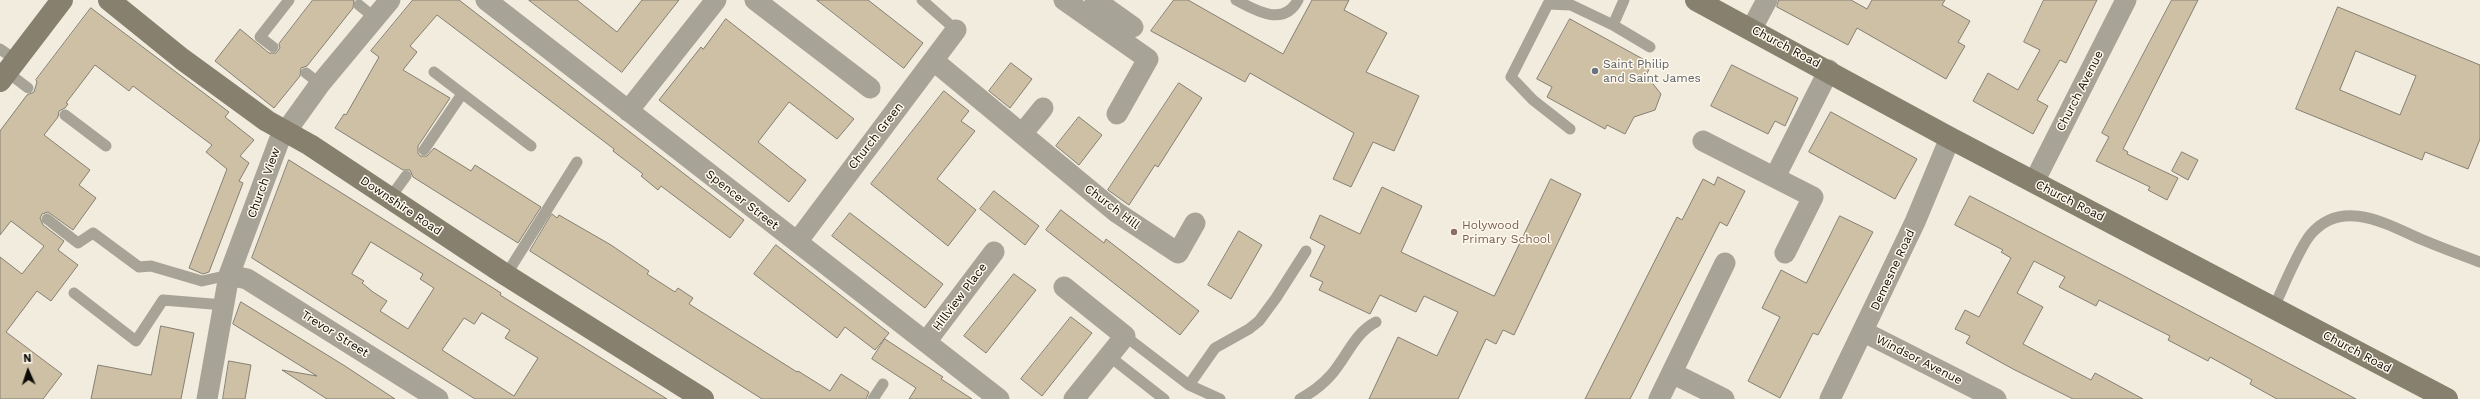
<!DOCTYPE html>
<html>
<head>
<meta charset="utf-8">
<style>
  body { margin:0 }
  #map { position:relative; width:2480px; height:399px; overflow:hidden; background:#f2ecdf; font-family:"Work Sans",sans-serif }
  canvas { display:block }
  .north { position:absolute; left:8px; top:351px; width:40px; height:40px; -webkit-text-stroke:3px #fff9ec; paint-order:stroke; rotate:357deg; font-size:11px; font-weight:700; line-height:16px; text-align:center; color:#0d0b07 }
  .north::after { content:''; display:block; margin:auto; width:14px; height:18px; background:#0d0b07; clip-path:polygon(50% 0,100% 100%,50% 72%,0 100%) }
</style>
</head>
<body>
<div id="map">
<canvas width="2480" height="399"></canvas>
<div class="north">N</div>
</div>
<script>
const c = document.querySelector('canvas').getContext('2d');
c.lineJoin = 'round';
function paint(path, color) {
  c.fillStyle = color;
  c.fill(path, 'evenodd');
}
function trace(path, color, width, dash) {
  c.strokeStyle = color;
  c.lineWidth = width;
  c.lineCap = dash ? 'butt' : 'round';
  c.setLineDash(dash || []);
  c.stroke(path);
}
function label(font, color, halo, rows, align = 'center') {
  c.font = font + ' "Work Sans",sans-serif';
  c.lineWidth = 3;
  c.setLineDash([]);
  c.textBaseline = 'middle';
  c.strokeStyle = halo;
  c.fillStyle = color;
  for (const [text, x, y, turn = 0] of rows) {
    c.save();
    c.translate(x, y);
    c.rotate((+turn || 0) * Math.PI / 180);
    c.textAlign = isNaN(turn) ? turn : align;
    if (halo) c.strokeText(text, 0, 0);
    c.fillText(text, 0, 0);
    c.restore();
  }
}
const building = new Path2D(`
  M313 0H354L353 8 307 66 301 68 300 76 274 108 215 61 240 29 269 53H276L280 48 279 44Z
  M413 0H459L744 220 730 238 661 186 658 190 641 176 643 174 613 151 614 149 437 15 410 46 417 52 403 70 450 98 418 146V153L420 156H427L434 148 471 171 475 165 541 207 518 243 413 177 410 170H403L335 128 344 114 346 115 379 57 371 51Z
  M529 0H577L617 32 642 0H679L622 72Z
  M817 0H868L923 43 904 68Z
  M1174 0H1188L1283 54 1312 0H1349L1344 10 1387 33 1366 72 1419 96 1394 151 1373 142 1351 187 1333 179 1354 133 1250 73 1245 82 1151 31Z
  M1779 0H1851L1867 9 1872 0H1945L1942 5 1970 21 1958 42 1965 46 1946 79 1857 28 1848 45 1777 7Z
  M2044 0H2097L2066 63 2060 60 2037 100 2048 106 2033 134 1973 101 1988 73 2018 90 2040 50 2024 42Z
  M2172 0H2198L2123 149 2128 152 2127 154 2178 178 2167 200 2148 190 2150 187 2096 161 2109 137 2102 133Z
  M2338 7 2480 65V139L2468 169 2425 152 2422 160 2296 109ZM2356 51 2416 76 2400 115 2340 90Z
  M91 8 229 112 225 117 254 140 240 156 249 163 239 181 243 183 209 272 203 274 189 268 227 169 206 152 212 145 133 86 129 91 95 65 66 103 68 104 65 108 59 111 58 117 44 135 90 170 79 185 96 198 73 230 48 212 42 214 40 218 43 225 64 241 58 250 78 265 51 301 37 291 6 332 62 374 43 399H0V257L22 274 44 246 11 221 0 235V131L27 95 34 92 37 82 36 80Z
  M726 19 854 119 837 139 789 102 758 142 806 180 789 202 659 100 701 47 703 49Z
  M1570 19 1652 64 1646 75 1661 94 1655 110 1634 117 1625 134 1607 125 1605 129 1547 97 1552 87 1537 79Z
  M1011 63 1032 79 1010 108 989 91Z
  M1732 65 1798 98 1785 126 1775 121 1768 134 1711 106Z
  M1179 83 1202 98 1158 167 1155 165 1129 205 1108 190Z
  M944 91 969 111 961 121 975 131 937 179 976 210 948 246 871 184Z
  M1831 112 1917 159 1895 199 1809 152Z
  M1079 117 1102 135 1079 165 1056 146Z
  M2182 152 2198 160 2188 180 2172 171Z
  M289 160 490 286 501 293 500 295 667 399H475L252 258ZM371 242 423 274 420 279 434 288 408 329 380 311 387 301 373 292 362 283 364 281 352 274ZM482 313 510 330 505 338 538 358 514 396 442 350 464 318 474 324Z
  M1718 177 1745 191 1727 226 1720 222 1630 399H1585L1677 217 1682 220 1703 179 1714 185Z
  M1551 179 1581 194 1514 335 1503 330 1496 344 1486 339 1458 399H1369L1398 337 1437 356 1458 312 1424 296 1416 312 1380 295 1370 314 1319 290 1323 282 1310 276 1325 246 1310 238 1320 215 1360 234 1382 187 1422 206 1401 252 1494 296Z
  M994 191 1039 226 1025 245 980 209Z
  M1970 196 2124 276 2356 399H2277L2250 384 2252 380 2210 357 2208 361 2168 340 2170 336 2099 300 2096 306 2059 287 2065 277 2034 261 2017 293 2043 307 2023 344 2091 380 2095 373 2143 399H2073L2013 369 1966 343 1970 336 1955 329 1965 310 1979 317 2011 258 2001 252 2003 250 1955 225Z
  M1061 210 1104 243 1106 239 1199 311 1180 335 1046 230Z
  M850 213 943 284 925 308 832 236Z
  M552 214 557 218 559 215 611 245 649 271 647 274 675 292 678 288 693 298 689 304 797 372 798 371 830 391 841 374 869 392 866 399H762L530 251Z
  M1840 216 1873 232 1818 335 1813 333 1780 398 1748 381 1780 317 1762 308 1781 270 1806 283Z
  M1239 231 1262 245 1231 299 1208 285Z
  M776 245 889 333 875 350 845 327 837 338 754 274Z
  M1014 274 1036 290 986 353 964 336Z
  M241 302 345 366 395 399H327L282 370 317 376 233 324Z
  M1071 317 1092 333 1042 396 1021 379Z
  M161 326 194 333 181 399H91L98 365 151 375Z
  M885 339 943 377 941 379 972 399H909L916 388 872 359Z
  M229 361 251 365 245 399H223Z`);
paint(building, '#cdc0a4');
trace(building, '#857f73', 1);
trace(new Path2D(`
  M922 0 956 30
  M1236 0C1256 11 1284 27 1298 0
  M359 5 375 18
  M1613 25 1624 0
  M273 47 260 37 289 0
  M0 49 16 60
  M7 72 28 88
  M434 72 531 146
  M306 73 320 84
  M65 115 106 146
  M1570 129 1533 100 1511 77 1548 4 1571 5 1613 25 1650 47
  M424 150 462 94
  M390 198 406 176
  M47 219 78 243 93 233 139 267 151 266 202 281 229 275
  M506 275 577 162
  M74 293 136 341 163 300 224 305
  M2274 307C2283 288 2299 248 2311 234 2343 197 2388 225 2423 240 2442 248 2461 255 2480 262
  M1125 336 1189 385 1220 399
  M1109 356 1164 399
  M1189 385 1215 348 1249 329 1259 321 1276 298 1306 251
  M873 399 883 384
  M1300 399C1311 393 1321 386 1330 376 1346 359 1354 333 1376 322`), '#a8a397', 11);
trace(new Path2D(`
  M486 0 999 399
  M755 0 870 88
  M1064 0 1148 59 1117 114
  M1095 0 1133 27
  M1752 28 1767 0
  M934 61 1116 212 1178 253 1195 223
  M628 111 716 0
  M1022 134 1043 108
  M1703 141 1813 197 1785 253
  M1775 177 1829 70
  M2034 182 2126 0
  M797 242 956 30
  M229 275 247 279 438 399
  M1064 287 1125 336 1074 399
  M1864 332 1996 399
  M926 342 994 252
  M1672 373 1724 399
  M207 399 229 275 279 141 320 84 390 0
  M1659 399 1725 263
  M1830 399 1915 222 1950 138`), '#a8a397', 21);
trace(new Path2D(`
  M109 0 182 59 267 121 310 145 506 275 703 399
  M1696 0 1950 138 2447 399
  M0 81 62 0`), '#87806e', 22);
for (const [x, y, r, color] of [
  [1595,71,4,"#6b7280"],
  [1454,232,4,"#8d6e63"]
]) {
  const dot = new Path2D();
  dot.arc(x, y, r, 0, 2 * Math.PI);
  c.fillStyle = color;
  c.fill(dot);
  trace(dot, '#fff9ec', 1.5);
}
label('12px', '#0d0b07', '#fff9ec', [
  ["Church Road",1786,47,28],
  ["Church Avenue",2080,91,-63],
  ["Church Green",876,136,-52],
  ["Church View",264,183,-70],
  ["Spencer Street",742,200,38],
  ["Church Road",2070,201,27],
  ["Downshire Road",401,206,34],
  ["Church Hill",1112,207,37],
  ["Demesne Road",1893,270,-65],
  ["Hillview Place",960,297,-53],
  ["Trevor Street",335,334,32],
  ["Church Road",2357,352,28],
  ["Windsor Avenue",1919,360,27]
]);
label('12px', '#5b616d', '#fff9ec', [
  ["Saint Philip",1603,64],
  ["and Saint James",1603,78]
], 'left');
label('12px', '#785e54', '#fff9ec', [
  ["Holywood",1462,225],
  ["Primary School",1462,239]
], 'left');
</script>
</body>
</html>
